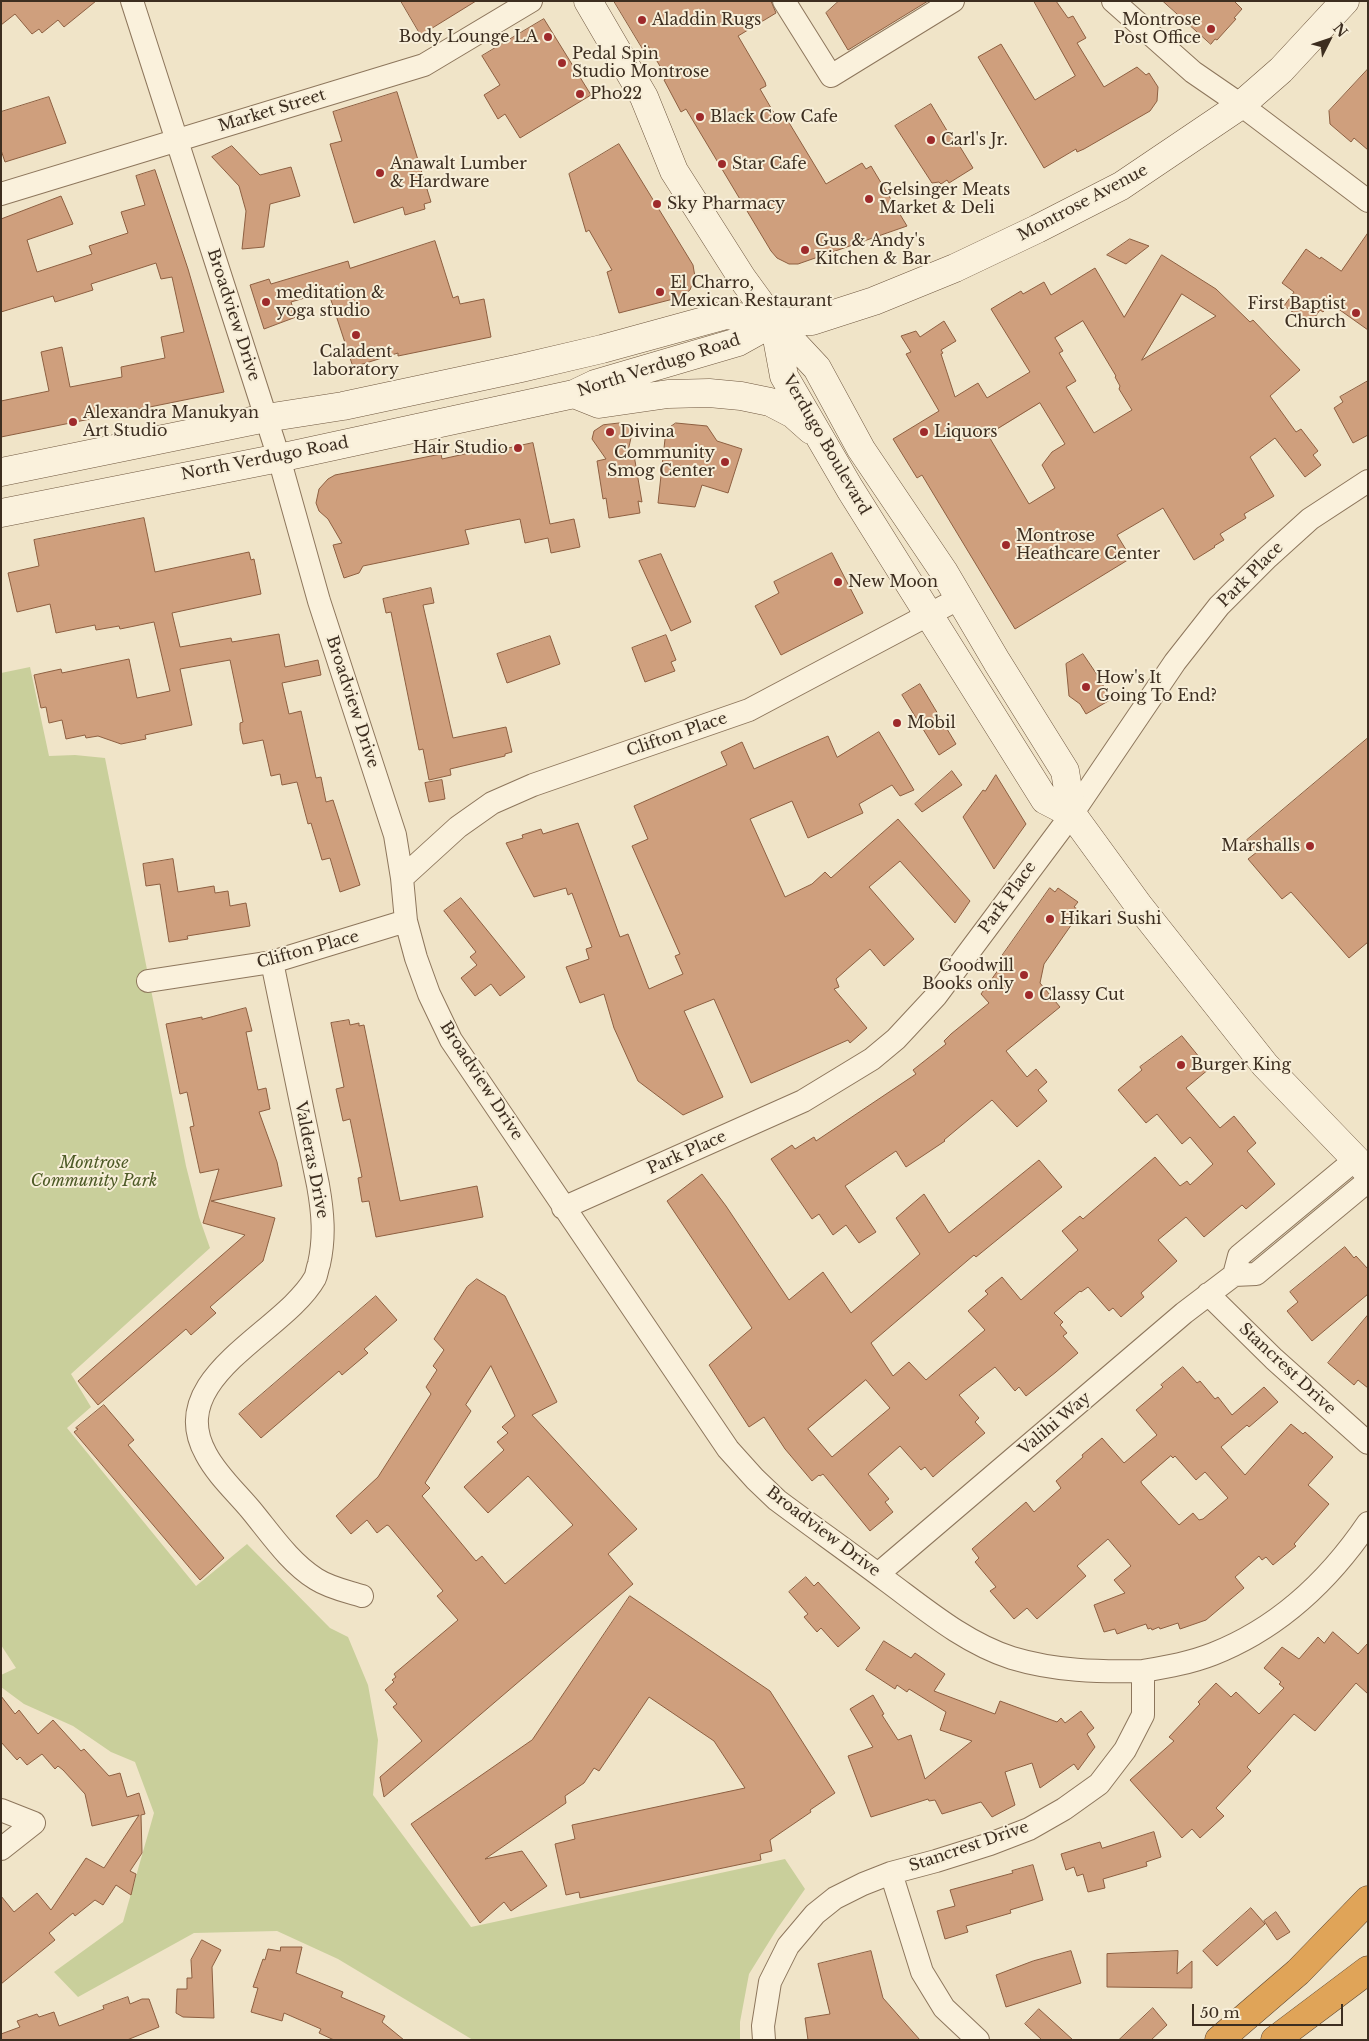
<!DOCTYPE html>
<html>
<head>
<meta charset="utf-8">
<style>
  body { margin:0 }
  #map { position:relative; width:1369px; height:2041px; overflow:hidden; background:#f0e4c8; font-family:"Libre Baskerville",serif }
  canvas { display:block }
  .frame { position:absolute; inset:0; border:2px solid #3d2e20; pointer-events:none }
  .north { position:absolute; left:1304px; top:15px; width:50px; height:50px; -webkit-text-stroke:4px #f7eed8; paint-order:stroke; rotate:49deg; font-size:14px; font-weight:700; line-height:20px; text-align:center; color:#3d2e20 }
  .north::after { content:''; display:block; margin:auto; width:18px; height:22px; background:#3d2e20; clip-path:polygon(50% 0,100% 100%,50% 72%,0 100%) }
  .scale { position:absolute; left:1192px; top:2004px; width:151px; height:22px; box-sizing:border-box; border:2px solid #3d2e20; border-top:0; padding-left:6px; font-size:15px; line-height:18px; white-space:nowrap; color:#3d2e20; -webkit-text-stroke:4px #f7eed8; paint-order:stroke }
</style>
</head>
<body>
<div id="map">
<canvas width="1369" height="2041"></canvas>
<div class="frame"></div>
<div class="north">N</div>
<div class="scale">50 m</div>
</div>
<script>
const c = document.querySelector('canvas').getContext('2d');
c.lineJoin = 'round';
function paint(path, color) {
  c.fillStyle = color;
  c.fill(path, 'evenodd');
}
function trace(path, color, width, dash) {
  c.strokeStyle = color;
  c.lineWidth = width;
  c.lineCap = dash ? 'butt' : 'round';
  c.setLineDash(dash || []);
  c.stroke(path);
}
function label(font, color, halo, rows, align = 'center') {
  c.font = font + ' "Libre Baskerville",serif';
  c.lineWidth = 4;
  c.setLineDash([]);
  c.textBaseline = 'middle';
  c.strokeStyle = halo;
  c.fillStyle = color;
  for (const [text, x, y, turn = 0] of rows) {
    c.save();
    c.translate(x, y);
    c.rotate((+turn || 0) * Math.PI / 180);
    c.textAlign = isNaN(turn) ? turn : align;
    if (halo) c.strokeText(text, 0, 0);
    c.fillText(text, 0, 0);
    c.restore();
  }
}
paint(new Path2D(`
  M30 667 49 756 75 755 105 758 186 1166 199 1217 210 1248 71 1374 91 1407 67 1428 196 1586 247 1544 330 1628 348 1637 368 1685 378 1740 373 1795 471 1927 785 1859 805 1889 777 1929 749 1974 740 2022V2040H473L338 1959 277 1931 194 1933 78 1997 54 1972 123 1922 154 1813 135 1762 111 1752 73 1726 24 1704 1 1687V1675L16 1668 1 1645V673Z`), '#c9cf9b');
const building = new Path2D(`
  M1 1H96L64 27 58 20 42 33 39 29 32 34 15 14 1 25Z
  M401 1H476L421 35Z
  M614 1H771L776 13 738 36 765 82 766 86 760 89 778 120 785 116 826 184 862 163 866 169 871 166 907 226 798 264H789L777 258 771 251 686 109 681 112 664 80 667 78 648 46 643 49Z
  M839 1H928L848 50 826 13Z
  M1034 1H1056L1068 18 1073 16 1086 38 1077 43 1104 87 1137 67 1146 75 1149 73 1158 87 1157 101 1150 111 1084 149 1077 152 1076 149 1044 168 978 57 1001 44 1035 100 1075 76Z
  M1163 1H1234L1242 9 1234 18 1236 19 1217 40 1215 39 1211 44Z
  M544 19 591 95 520 138 505 114 498 119 484 95 500 85 482 56Z
  M1368 69V150L1354 138 1351 142 1330 124 1329 111Z
  M397 92 431 202 424 204 425 209 405 215 403 207 354 223 330 144 342 141 333 112Z
  M49 97 66 143 5 162 1 150V112Z
  M931 104 949 134 951 132 973 168 949 183 947 180 941 184 939 182 932 183 895 126Z
  M619 144 693 265 695 277 690 290 681 297 619 313 607 272 612 270 589 230 586 232 569 174Z
  M232 146 260 175 291 167 300 196 270 204 264 247 242 249 246 211 239 186 212 157Z
  M155 170 188 269 224 392 1 437V401L49 391 41 352 62 347 70 387 122 377 121 367 165 358 161 337 184 332 172 277 161 279 156 263 91 284 93 290 55 302 53 296 1 312V219L61 196 73 224 27 240 37 272 92 254 89 246 128 233 121 212 145 205 136 176Z
  M1368 233V330L1330 303 1323 312 1320 310 1310 324 1284 306 1294 292 1282 283 1306 249 1320 259 1321 257 1341 271Z
  M1130 239 1149 246 1126 264 1107 255Z
  M435 241 453 298 458 296 460 304 484 299 491 337 398 356V353L353 367 328 291 291 302 296 317 264 329 250 285 269 279 271 284 348 261 350 268Z
  M1162 255 1216 289 1250 322 1253 320 1300 370 1270 396 1296 432 1301 429 1318 451 1313 455 1321 465 1305 477 1275 438 1250 457 1274 496 1244 514 1246 518 1220 534 1224 540 1214 546 1215 547 1194 560 1163 508 1117 535 1131 558 1015 629 922 475 917 478 893 439 939 411 906 354 911 352 901 336 916 331 920 337 944 321 956 341 941 350 943 353 941 354 955 397 978 383 987 398 1030 372 991 309 1021 291 1023 294 1044 282 1051 295 1095 268 1124 317ZM1182 294 1216 316 1142 360ZM1083 321 1116 376 1115 377 1120 386 1119 389 1132 410 1094 433 1066 387 1076 381 1059 353 1063 351 1055 338ZM1040 403 1065 444 1052 452 1042 465 1055 488 1029 504 988 435Z
  M1368 381V435L1353 443 1334 408 1343 402 1340 397Z
  M621 423 629 427 632 433 627 456 634 455 642 502 638 501 640 513 609 518 606 498 603 499 597 461 606 459 592 439 594 431 603 425Z
  M676 423 707 426 717 441 742 449 728 493 702 485 695 507 658 503 666 430Z
  M533 443 550 524 574 519 580 547 551 553 548 538 525 543 520 519 465 530 469 544 363 566 359 573 344 578 333 545 342 543 328 519 319 511 316 503 319 489 328 479 335 475 441 454 442 459 501 446 502 449Z
  M144 518 155 572 249 552 251 560 254 559 261 594 172 613 180 647 231 638 232 642 279 634 285 667 318 660 321 675 282 683 289 714 301 711 316 778 321 777 326 802 333 800 360 885 340 892 330 858 322 860 311 823 308 824 297 782 282 785 280 774 271 776 263 740 243 744 240 730V723L243 722 230 660 180 669 192 725 145 735 146 739 121 744 98 736 86 738 85 735 66 739 62 720 49 723 46 707 41 708 34 675 61 669 62 673 129 659 137 698 170 691 154 622 120 629 119 626 96 630 95 625 56 633 50 604 17 612 8 573 39 566 34 540Z
  M832 553 863 613 781 655 755 606 779 593 774 582Z
  M661 554 691 622 671 631 639 561Z
  M431 588 434 603 423 605 453 738 506 727 512 752 505 754V756L450 769 451 775 429 780 423 749 419 750 391 612 386 613 383 599Z
  M666 635 676 660 671 662 675 671 645 682 632 648Z
  M550 636 560 664 507 683 497 654Z
  M1083 654 1100 679 1110 700 1086 714 1080 704 1069 696 1066 664Z
  M920 684 956 744 939 755 902 695Z
  M879 732 914 790 900 796 892 785 859 804 863 813 808 838 792 801 750 819 785 897 812 884 825 872 831 878 898 819 970 901 955 923 900 861 869 887 914 939 884 966 870 949 836 979 839 987 834 989 867 1028 850 1043 848 1040 751 1083 714 999 684 1011 723 1097 683 1115 638 1081 614 1028 604 994 580 1003 566 967 589 959 586 949 592 947 572 893 568 895 566 888 534 897 506 843 523 838 522 835 541 829 543 834 578 823 620 937 628 934 649 989 683 974 675 956 680 954 632 846 648 839 634 806 727 765 721 752 742 742 754 769 828 736 837 757Z
  M1368 738V942L1349 958 1291 892 1282 899 1248 859 1257 852 1247 840Z
  M952 771 962 785 922 812 915 804Z
  M996 775 1026 824 994 869 963 817 983 790 985 791Z
  M442 780 445 799 429 802 425 783Z
  M173 859 178 892 214 886 215 893 228 891 230 906 246 903 250 926 187 936 188 939 169 942 160 884 146 886 143 864Z
  M1050 888 1055 892 1058 888 1078 902 1074 907 1081 911 1044 964 1040 983 1060 1007 1006 1051 1027 1077 1036 1069 1047 1082 1038 1090 1047 1101 1017 1127 992 1100 944 1140 945 1141 906 1167 896 1151 845 1186 876 1232 859 1243 846 1225 833 1235 819 1214 812 1219 771 1159 792 1145 795 1149 814 1137 816 1141 916 1074 913 1070 946 1044 944 1041 951 1034 989 1003 981 994 1006 959 1002 956Z
  M461 898 525 977 500 996 491 984 475 996 461 978 477 965 470 957 476 952 444 911Z
  M246 1008 252 1031 246 1032 258 1090 266 1088 270 1109 259 1112 277 1162 282 1186 211 1201 275 1218 263 1261 210 1307 216 1313 191 1335 186 1329 98 1405 78 1381 245 1235 203 1223 219 1169 200 1173 190 1127 194 1126 187 1092 180 1094 166 1024 202 1017V1019Z
  M349 1020 350 1025 359 1023V1026L364 1025 400 1201 477 1186 483 1217 376 1237 369 1201 362 1202 358 1178 362 1177 350 1119 343 1121 336 1089 344 1087 331 1023Z
  M1182 1036 1209 1069 1186 1088 1220 1128 1234 1116 1256 1143 1247 1151 1275 1184 1246 1209 1242 1205 1204 1237 1186 1217 1158 1240 1177 1261 1141 1293 1144 1297 1121 1317 1113 1308 1109 1311 1088 1287 1081 1292 1080 1291 1054 1313 1063 1322 1060 1325 1067 1333 1063 1336 1078 1353 1056 1372 1026 1396 1019 1387 1015 1391 995 1367 959 1395 979 1418 975 1422 985 1433 950 1462 933 1477 925 1467 921 1470 900 1446 868 1474 889 1499 885 1502 893 1512 870 1531 823 1474 820 1476 819 1475 812 1481 785 1449 764 1417 749 1427 709 1365 752 1328 667 1201 702 1174 726 1206 789 1300 823 1272 851 1313 920 1254 896 1218 924 1194 949 1233 1039 1160 1062 1187 976 1257 974 1255 871 1343 893 1376 909 1362 926 1380 985 1330 968 1311 988 1294 985 1291 1002 1277 1021 1300 1078 1250 1062 1231 1080 1216 1083 1219 1155 1157 1180 1186 1187 1181 1190 1185 1213 1164 1190 1137 1182 1144 1157 1114 1146 1123 1118 1090 1142 1070 1140 1067ZM866 1380 890 1408 832 1457 808 1429Z
  M1345 1247 1354 1258 1356 1256 1368 1269V1294L1312 1341 1287 1311 1298 1302 1290 1292Z
  M477 1279 505 1296 557 1402 532 1415 637 1529 608 1554 633 1584 384 1797 380 1777 422 1741 393 1707 397 1704 385 1690 394 1682 392 1680 396 1677 394 1674 458 1620 437 1596 443 1591 389 1526 387 1525 377 1533 367 1520 351 1534 336 1516 378 1477 431 1394 426 1387 437 1370 433 1366 444 1350 434 1339 467 1287ZM491 1366 515 1416 502 1427 508 1433 497 1442 504 1450 464 1487 488 1513 528 1476 573 1525 505 1584 482 1556 476 1561 422 1496 430 1488 425 1483 471 1411 466 1405Z
  M376 1296 397 1320 364 1349 368 1353 342 1375 339 1371 261 1438 239 1414Z
  M1368 1315V1388L1358 1380 1354 1385 1328 1363Z
  M1183 1367 1197 1383 1200 1381 1215 1399 1218 1397 1232 1415 1264 1387 1278 1402 1249 1427 1247 1425 1221 1447 1245 1475 1291 1424 1303 1434 1305 1432 1333 1457 1308 1485 1329 1504 1294 1544 1296 1546 1273 1565 1266 1557 1262 1560 1259 1556 1235 1577 1244 1588 1206 1620 1180 1629 1178 1623 1160 1629 1159 1627 1152 1630 1151 1628 1148 1629 1146 1624 1117 1634 1115 1629 1104 1632 1094 1605 1125 1593 1114 1580 1131 1566 1108 1539 1077 1566 1086 1576 1037 1619 1027 1608 1014 1619 990 1591 996 1587 975 1562 979 1558 972 1549 1026 1502 1034 1512 1061 1488 1056 1481 1083 1457 1082 1455 1102 1438 1124 1463 1157 1435 1136 1410 1163 1387 1161 1385ZM1171 1456 1173 1458 1175 1456 1196 1480 1205 1472 1228 1498 1203 1519 1199 1520 1193 1513 1179 1525 1142 1484 1141 1482Z
  M104 1405 134 1440 128 1445 224 1558 200 1580 74 1432 78 1429 76 1428Z
  M806 1577 814 1586 818 1582 860 1628 838 1647 821 1628 817 1632 804 1617 808 1614 789 1592Z
  M630 1596 770 1691 835 1793 810 1810 811 1812 770 1840 772 1851 760 1854 761 1860 580 1898 579 1892 566 1895 555 1844 575 1839 572 1825 745 1788 714 1741 649 1697 599 1771 594 1768 584 1783 565 1796 566 1803 485 1859 522 1851 547 1886 511 1911 504 1902 480 1923 411 1824 532 1740Z
  M1333 1632 1358 1654 1368 1643V1694L1356 1683 1315 1731 1294 1714 1247 1767 1251 1771 1216 1808 1224 1816 1200 1838 1192 1829 1182 1838 1130 1780 1174 1741 1169 1737 1200 1704 1198 1702 1216 1683 1231 1697 1236 1692 1259 1714 1284 1688 1279 1684 1281 1682 1264 1668 1282 1647 1299 1659 1318 1637 1324 1643Z
  M884 1641 911 1658 915 1653 945 1674 934 1691 995 1714 1000 1701 1057 1722 1061 1718 1065 1723 1081 1711 1094 1728 1087 1734 1095 1747 1078 1770 1074 1764 1040 1788 1032 1763 1005 1772 1015 1805 992 1817 981 1802 942 1814 935 1800 929 1801 928 1799 871 1817 848 1756 873 1747 850 1709 873 1695 884 1714 882 1715 898 1740 911 1735 925 1779 972 1741 940 1730 946 1712 909 1689 907 1692 897 1685 895 1689 866 1670Z
  M1 1696 15 1714 19 1710 38 1734 53 1720 81 1751 84 1749 109 1776 120 1773 127 1797 139 1793 145 1814 141 1815 142 1853 130 1871 136 1874 131 1895 116 1885 103 1905 95 1900 75 1916 73 1913 49 1933 55 1940 1 1984V1896L14 1912 37 1893 51 1910 86 1858 104 1868 139 1815 92 1826 85 1794 63 1770 58 1766 55 1769 42 1754 27 1765 20 1757 17 1760 1 1742Z
  M1154 1832 1161 1857 1146 1862 1147 1866 1103 1879 1105 1888 1088 1892 1083 1874 1077 1876 1074 1867 1066 1870 1061 1854 1100 1842 1102 1848Z
  M1033 1865 1043 1900 1010 1910 1011 1913 966 1926 968 1932 945 1939 937 1911 955 1906 950 1890 1013 1873 1012 1871Z
  M1251 1908 1265 1924 1217 1966 1203 1951Z
  M1276 1912 1290 1932 1277 1940 1264 1921Z
  M202 1940 221 1950 212 1967 214 2018 183 2017 176 2013 177 1989H187V1978H192L191 1960Z
  M281 1947H302L296 1973 343 1992 341 1997 385 2016 382 2022 404 2040H334L319 2033 321 2029 284 2013 282 2021 251 2012 258 1988 253 1987 263 1959 265 1960 268 1949 280 1951Z
  M871 1951 883 1998 920 2040H808L805 2018 830 2014 818 1964Z
  M1071 1951 1081 1983 1006 2007 996 1975 1033 1961Z
  M1178 1951 1177 1974 1192 1961V1988L1107 1987V1954Z
  M128 1997 130 2004 142 1999H149L159 2027 127 2040H1V2034L20 2027 17 2021 37 2014 39 2017 54 2012 59 2026 104 2009 103 2006Z
  M1153 2008 1167 2025 1151 2040H1119Z
  M1039 2009 1073 2040H1042L1025 2024Z`);
paint(building, '#cf9f7d');
trace(building, '#8d5f41', 1);
const street = new Path2D(`
  M132 1 279 458 319 601 395 835 402 878 406 921 416 958 429 994 451 1040 728 1449 755 1479 777 1500C813 1527 850 1553 887 1581 925 1609 965 1643 1012 1658 1055 1671 1098 1672 1143 1671
  M784 1 831 76 953 1
  M1113 1 1193 72 1241 105 1368 201
  M1 194 424 65 531 1
  M402 878 458 827 492 803 533 785 749 710 960 598
  M272 962 318 1185C323 1213 325 1237 319 1264 317 1269 317 1274 315 1278 284 1333 163 1377 206 1454 217 1475 236 1492 251 1510 270 1533 290 1563 316 1579 330 1588 346 1591 362 1596
  M148 981 272 962 406 921
  M563 1208 803 1101 872 1059 896 1039 936 996 1072 814 1175 662 1219 606 1268 557 1310 519 1368 481
  M1234 1275 1239 1256 1356 1159
  M1208 1294 1274 1359 1368 1443
  M878 1574 1184 1313 1234 1275 1256 1274 1368 1181
  M1 1810 34 1823 1 1849
  M891 1873 922 1972 944 2008 978 2040
  M764 2040 763 2026 770 1982 788 1946 815 1914 835 1898 863 1884 891 1873 936 1861 990 1844 1029 1829 1064 1809 1099 1784 1125 1750 1143 1715V1671C1166 1667 1190 1663 1213 1654 1279 1628 1328 1582 1368 1523`);
const secondary = new Path2D(`
  M588 1 644 97 674 171 742 278 774 322 817 368 861 449 944 572 997 662 1065 771 1072 814
  M774 322 784 376 850 489 1045 800 1072 814 1139 906 1265 1065 1368 1172
  M574 394 599 404 668 394 709 393 741 396 770 402 793 414 811 430
  M1 472 266 418 343 406 521 368 602 349 726 315 774 322 812 321 874 301 955 268 1037 229 1121 186 1241 105 1281 70 1345 1
  M1 513 279 458 574 394 595 384 738 342 774 322`);
const highway = new Path2D(`
  M1219 2040 1298 1972 1368 1900
  M1275 2040 1368 1970`);
trace(street, '#8d765c', 24);
trace(secondary, '#6f573f', 29);
trace(highway, '#5b4430', 29);
trace(street, '#faf1dc', 22);
trace(secondary, '#faf1dc', 28);
trace(highway, '#e0a458', 28);
for (const [x, y, r, color] of [
  [642,20,5,"#9e2a2b"],
  [1211,29,5,"#9e2a2b"],
  [548,37,5,"#9e2a2b"],
  [562,63,5,"#9e2a2b"],
  [580,94,5,"#9e2a2b"],
  [700,117,5,"#9e2a2b"],
  [931,140,5,"#9e2a2b"],
  [722,164,5,"#9e2a2b"],
  [380,173,5,"#9e2a2b"],
  [869,199,5,"#9e2a2b"],
  [657,204,5,"#9e2a2b"],
  [805,250,5,"#9e2a2b"],
  [660,292,5,"#9e2a2b"],
  [266,302,5,"#9e2a2b"],
  [1356,313,5,"#9e2a2b"],
  [356,335,5,"#9e2a2b"],
  [73,422,5,"#9e2a2b"],
  [610,432,5,"#9e2a2b"],
  [924,432,5,"#9e2a2b"],
  [518,448,5,"#9e2a2b"],
  [725,462,5,"#9e2a2b"],
  [1006,545,5,"#9e2a2b"],
  [838,582,5,"#9e2a2b"],
  [1086,687,5,"#9e2a2b"],
  [897,723,5,"#9e2a2b"],
  [1310,846,5,"#9e2a2b"],
  [1050,919,5,"#9e2a2b"],
  [1024,975,5,"#9e2a2b"],
  [1029,995,5,"#9e2a2b"],
  [1181,1065,5,"#9e2a2b"]
]) {
  const dot = new Path2D();
  dot.arc(x, y, r, 0, 2 * Math.PI);
  c.fillStyle = color;
  c.fill(dot);
  trace(dot, '#f7eed8', 2);
}
label('16px', '#3d2e20', '#f7eed8', [
  ["Aladdin Rugs",652,20],
  ["Montrose",1201,20,"right"],
  ["Post Office",1201,38,"right"],
  ["Body Lounge LA",538,37,"right"],
  ["Pedal Spin",572,54],
  ["Studio Montrose",572,72],
  ["Pho22",590,94],
  ["Black Cow Cafe",710,117],
  ["Carl's Jr.",941,140],
  ["Anawalt Lumber",390,164],
  ["& Hardware",390,182],
  ["Star Cafe",732,164],
  ["Gelsinger Meats",879,190],
  ["Market & Deli",879,208],
  ["Sky Pharmacy",667,204],
  ["Gus & Andy's",815,241],
  ["Kitchen & Bar",815,259],
  ["El Charro,",670,283],
  ["Mexican Restaurant",670,301],
  ["meditation &",276,293],
  ["yoga studio",276,311],
  ["First Baptist",1346,304,"right"],
  ["Church",1346,322,"right"],
  ["Caladent",356,352,"center"],
  ["laboratory",356,370,"center"],
  ["Alexandra Manukyan",83,413],
  ["Art Studio",83,431],
  ["Divina",620,432],
  ["Liquors",934,432],
  ["Hair Studio",508,448,"right"],
  ["Community",715,453,"right"],
  ["Smog Center",715,471,"right"],
  ["Montrose",1016,536],
  ["Heathcare Center",1016,554],
  ["New Moon",848,582],
  ["How's It",1096,678],
  ["Going To End?",1096,696],
  ["Mobil",907,723],
  ["Marshalls",1300,846,"right"],
  ["Hikari Sushi",1060,919],
  ["Goodwill",1014,966,"right"],
  ["Books only",1014,984,"right"],
  ["Classy Cut",1039,995],
  ["Burger King",1191,1065]
], 'left');
label('16px', '#3d2e20', '#f7eed8', [
  ["Market Street",272,111,-17],
  ["Montrose Avenue",1083,203,-28],
  ["Broadview Drive",233,315,72],
  ["North Verdugo Road",659,366,-18],
  ["Verdugo Boulevard",826,445,60],
  ["North Verdugo Road",265,459,-11],
  ["Park Place",1251,575,-45],
  ["Broadview Drive",352,702,72],
  ["Clifton Place",677,735,-19],
  ["Park Place",1008,898,-54],
  ["Clifton Place",308,950,-15],
  ["Broadview Drive",481,1081,57],
  ["Park Place",687,1153,-24],
  ["Valderas Drive",311,1160,79],
  ["Stancrest Drive",1287,1369,43],
  ["Valihi Way",1055,1424,-40],
  ["Broadview Drive",823,1532,37],
  ["Stancrest Drive",969,1847,-19]
]);
label('italic 16px', '#4d5a26', '#f7eed8', [
  ["Montrose",94,1163],
  ["Community Park",94,1181]
]);
</script>
</body>
</html>
